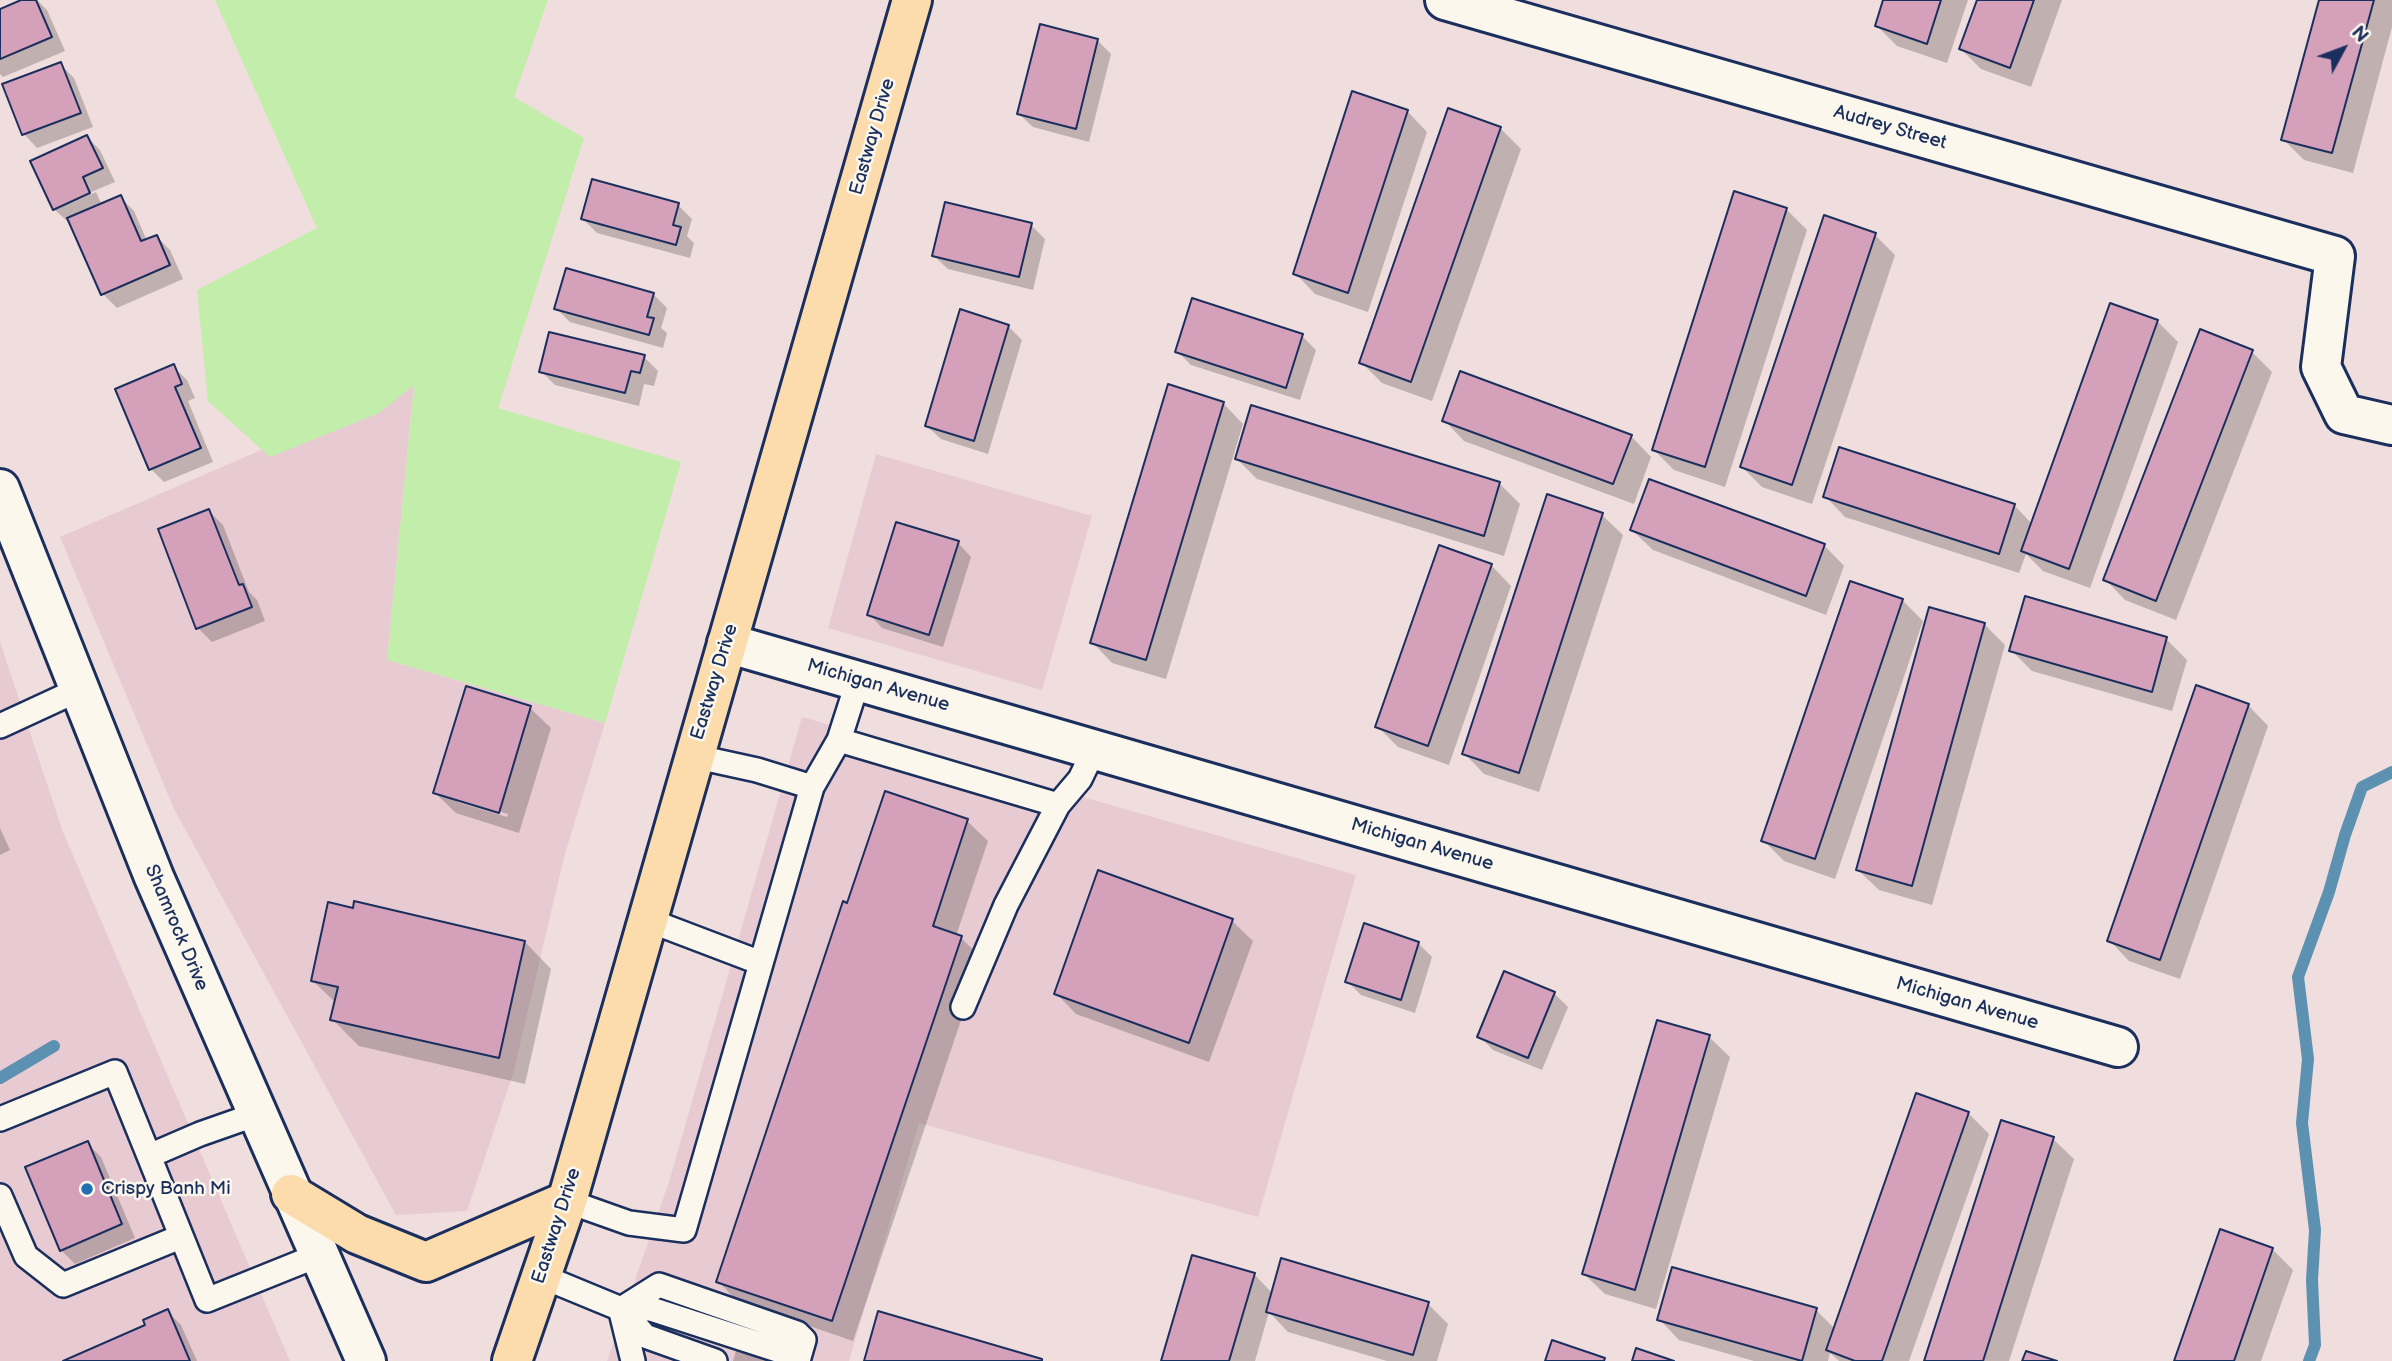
<!DOCTYPE html>
<html>
<head>
<meta charset="utf-8">
<style>
  body { margin:0 }
  #map { position:relative; width:2392px; height:1361px; overflow:hidden; background:#f0dddd; font-family:"Balsamiq Sans",sans-serif }
  canvas { display:block }
  .north { position:absolute; left:2308px; top:14px; width:70px; height:70px; -webkit-text-stroke:5px #fbf7ec; paint-order:stroke; rotate:49deg; font-size:19px; font-weight:700; line-height:28px; text-align:center; color:#1b2f5e }
  .north::after { content:''; display:block; margin:auto; width:24px; height:32px; background:#1b2f5e; clip-path:polygon(50% 0,100% 100%,50% 72%,0 100%) }
</style>
</head>
<body>
<div id="map">
<canvas width="2392" height="1361"></canvas>
<div class="north">N</div>
</div>
<script>
const c = document.querySelector('canvas').getContext('2d');
c.lineJoin = 'round';
function paint(path, color) {
  c.fillStyle = color;
  c.fill(path, 'evenodd');
}
function trace(path, color, width, dash) {
  c.strokeStyle = color;
  c.lineWidth = width;
  c.lineCap = dash ? 'butt' : 'round';
  c.setLineDash(dash || []);
  c.stroke(path);
}
function label(font, color, halo, rows, align = 'center') {
  c.font = font + ' "Balsamiq Sans",sans-serif';
  c.lineWidth = 5;
  c.setLineDash([]);
  c.textBaseline = 'middle';
  c.strokeStyle = halo;
  c.fillStyle = color;
  for (const [text, x, y, turn = 0] of rows) {
    c.save();
    c.translate(x, y);
    c.rotate((+turn || 0) * Math.PI / 180);
    c.textAlign = isNaN(turn) ? turn : align;
    if (halo) c.strokeText(text, 0, 0);
    c.fillText(text, 0, 0);
    c.restore();
  }
}
paint(new Path2D(`
  M414 384 387 660 605 723 564 857 513 1074 467 1211 396 1215 174 809 60 537Z
  M876 454 1092 516 1042 690 828 628Z
  M0 642 63 832 290 1361H0Z
  M802 717 1356 875 1258 1217 919 1123 849 1361H607L669 1182Z`), '#e8cbd2');
paint(new Path2D(`
  M215 0H548L514 97 584 138 498 408 681 462 605 723 387 660 414 385 379 413 270 457 208 401 197 290 317 228Z`), '#c2edaa');
paint(new Path2D(`
  M25 0H37L47 10 65 51 3 77 0 74V11Z
  M1885 0H1968L1947 63 1897 46 1877 26Z
  M1978 0H2062L2031 87 1981 69 1961 49Z
  M2321 0H2392V27L2353 173 2304 160 2283 139Z
  M1097 40 1111 54 1089 142 1033 127 1019 114Z
  M61 65 74 78 93 127 37 148 24 134Z
  M1407 111 1427 132 1368 312 1315 294 1295 273Z
  M1500 128 1521 149 1432 401 1382 383 1361 362Z
  M87 137 100 150 115 182 58 206V209L96 192 102 205 120 197 134 211 147 241 157 237 170 250 183 279 117 308 103 294 71 221 68 222 54 209Z
  M678 205 692 219 687 236 694 243 690 258 597 233 583 219Z
  M1786 209 1807 230 1725 487 1674 470 1654 450Z
  M1031 225 1045 239 1033 290 948 269 934 256Z
  M1875 235 1895 255 1812 504 1762 487 1742 467Z
  M653 294 667 308 661 328 667 333 663 348 570 322 556 308Z
  M2157 321 2178 342 2090 588 2043 571 2026 554 2019 573 1845 517 1825 496 2014 505 2032 524Z
  M1008 326 1022 340 988 454 941 439 927 426Z
  M1302 336 1316 350 1300 400 1191 365 1177 351Z
  M2252 352 2272 372 2176 620 2125 600 2105 579Z
  M644 357 658 371 654 386 644 384 639 406 555 385 541 371Z
  M173 366 187 380 195 398 188 401 213 462 164 482 151 469Z
  M1223 403 1243 424 1166 679 1112 663 1092 642Z
  M1252 407 1500 484 1520 504 1504 556 1257 479 1237 459Z
  M1444 420 1631 436 1651 457 1634 504 1464 441Z
  M209 511 223 525 249 592 257 600 265 621 212 642 198 628Z
  M1602 515 1623 535 1539 792 1484 774 1464 753Z
  M1632 530 1824 545 1844 566 1826 615 1653 550Z
  M958 543 971 557 943 647 882 628 869 614Z
  M1491 565 1511 586 1449 765 1398 747 1377 726Z
  M1902 600 1923 621 1835 879 1784 861 1764 841Z
  M1984 624 2005 645 1932 905 1879 890 1858 870Z
  M2166 639 2187 660 2172 711 2032 671 2011 650Z
  M2248 705 2268 726 2180 979 2129 961 2109 940Z
  M530 708 551 728 519 833 456 813 435 793ZM457 799 508 814 507 817 457 802Z
  M967 821 988 841 956 936 961 938 982 958 853 1341 789 1319 803 1361H733L749 1306 738 1302 718 1281 848 906Z
  M0 828 10 850 0 855Z
  M1099 872 1232 921 1253 941 1209 1062 1076 1014 1056 993Z
  M525 942 551 969 525 1084 359 1046 332 1019 336 1003 312 980Z
  M1418 943 1432 957 1415 1013 1361 995 1347 981Z
  M1554 993 1568 1007 1542 1070 1493 1050 1479 1036Z
  M1709 1037 1730 1057 1656 1309 1605 1294 1584 1274Z
  M1968 1113 1989 1134 1909 1361H1839L1830 1353 1828 1361H1754L1679 1340 1659 1319 1816 1310 1835 1329Z
  M2053 1139 2074 1159 2009 1361H1926Z
  M87 1143 101 1157 135 1238 75 1264 61 1250Z
  M2272 1249 2293 1270 2261 1361H2176Z
  M1254 1274 1273 1294 1428 1304 1448 1324 1437 1361H1387L1288 1332 1269 1312 1255 1361H1163Z
  M167 1311 181 1325 197 1361H66L148 1326Z`), '#0003');
trace(new Path2D(`
  M0 1078 54 1046
  M2309 1361 2315 1345 2312 1280 2315 1230 2302 1123 2308 1059 2298 977 2329 892 2345 835 2362 787 2392 772`), '#5c91b1', 12);
const building = new Path2D(`
  M21 0H36L52 37 0 59V9Z
  M1883 0H1941L1927 44 1875 26Z
  M1977 0H2034L2010 68 1959 49Z
  M2319 0H2374L2332 153 2281 140Z
  M1040 24 1098 39 1076 129 1017 114Z
  M61 62 81 113 22 135 2 84Z
  M1352 91 1408 110 1348 293 1293 274Z
  M1448 108 1501 127 1411 382 1359 363Z
  M87 135 103 168 83 177 90 193 53 210 30 161Z
  M592 179 679 203 673 225 681 227 676 245 581 219Z
  M1734 191 1787 208 1705 467 1652 450Z
  M121 195 141 241 157 235 170 265 101 295 67 218Z
  M945 202 1032 223 1019 277 932 256Z
  M1824 215 1876 233 1792 485 1740 467Z
  M566 268 654 293 647 317 654 318 649 335 554 309Z
  M1192 298 1303 334 1286 388 1175 352Z
  M2110 303 2158 320 2069 569 2021 551Z
  M960 309 1009 325 974 441 925 426Z
  M2200 329 2253 350 2156 601 2103 580Z
  M549 332 645 355 640 373 631 371 625 393 539 372Z
  M174 364 182 384 175 387 201 448 149 470 115 389Z
  M1460 371 1632 435 1613 484 1442 421Z
  M1168 384 1224 402 1146 660 1090 643Z
  M1251 405 1500 482 1484 536 1235 459Z
  M1839 447 2015 504 1999 554 1823 497Z
  M1649 479 1825 544 1806 596 1630 530Z
  M1547 494 1603 513 1519 773 1462 754Z
  M209 509 239 585 243 584 252 607 196 629 158 529Z
  M896 522 959 541 929 635 867 615Z
  M1439 545 1492 564 1428 746 1375 727Z
  M1850 581 1903 599 1815 859 1761 841Z
  M2025 596 2167 637 2152 692 2009 651Z
  M1929 607 1985 623 1912 886 1856 870Z
  M2196 685 2249 704 2160 960 2107 941Z
  M466 686 531 706 499 813 433 793Z
  M885 791 968 819 933 926 962 936 832 1321 716 1282 843 901 847 903Z
  M1098 870 1233 919 1189 1043 1054 994Z
  M354 901 525 941 499 1058 330 1020 338 987 311 981 328 902 353 908Z
  M1364 923 1419 942 1401 1000 1345 982Z
  M1504 971 1555 992 1528 1058 1477 1037Z
  M1657 1020 1710 1035 1635 1290 1582 1274Z
  M1916 1093 1969 1112 1882 1361H1855L1826 1350Z
  M2001 1120 2054 1137 1983 1361H1924Z
  M88 1141 122 1224 60 1251 25 1167Z
  M2220 1229 2273 1248 2234 1361H2174Z
  M1192 1255 1255 1273 1229 1361H1161Z
  M1281 1258 1429 1302 1413 1355 1266 1312Z
  M1672 1267 1817 1308 1802 1361 1657 1320Z
  M168 1309 190 1361H63L145 1325 143 1320Z
  M878 1311 1042 1359V1361H864Z
  M1552 1340 1605 1358 1604 1361H1545Z
  M1636 1348 1674 1361H1632Z
  M2026 1351 2057 1361H2022Z`);
paint(building, '#d5a1ba');
trace(building, '#1b2f5e', 2);
const lane = new Path2D(`
  M0 726 80 689
  M839 740 1058 805 1006 905 963 1007
  M693 756 757 770 812 787
  M1058 805 1080 779 1095 748
  M648 920 761 963
  M257 1114 200 1134 149 1156 207 1300 319 1255
  M0 1119 115 1072 149 1156
  M0 1196 26 1256 63 1285 180 1237
  M567 1201 629 1223 684 1230 812 787 839 740 858 681
  M541 1276 621 1309H651L799 1357
  M621 1309 659 1285 797 1333 804 1340 798 1361
  M621 1309 645 1336 715 1361
  M621 1312 633 1361`);
const street = new Path2D(`
  M1445 0 2335 256 2321 367 2344 414 2392 425
  M727 643 2118 1047`);
const secondary = new Path2D(`
  M0 489 154 877 366 1361`);
const primary = new Path2D(`
  M291 1194 357 1234 426 1262 567 1201
  M512 1361 567 1201 912 0`);
trace(lane, '#1b2f5e', 28);
trace(street, '#1b2f5e', 44);
trace(secondary, '#1b2f5e', 44);
trace(primary, '#1b2f5e', 44);
trace(lane, '#fbf7ec', 23);
trace(street, '#fbf7ec', 38);
trace(secondary, '#fbf7ec', 38);
trace(primary, '#fcdcac', 38);
for (const [x, y, r, color] of [
  [87,1189,7,"#1f6fb2"]
]) {
  const dot = new Path2D();
  dot.arc(x, y, r, 0, 2 * Math.PI);
  c.fillStyle = color;
  c.fill(dot);
  trace(dot, '#fbf7ec', 2.5);
}
label('19px', '#1b2f5e', '#fbf7ec', [
  ["Audrey Street",1890,128,16],
  ["Eastway Drive",873,137,-74],
  ["Eastway Drive",715,682,-73],
  ["Michigan Avenue",878,686,16],
  ["Michigan Avenue",1422,845,16],
  ["Shamrock Drive",176,928,67],
  ["Michigan Avenue",1967,1004,16],
  ["Eastway Drive",557,1226,-72]
]);
label('19px', '#1b2f5e', '#fbf7ec', [
  ["Crispy Banh Mi",101,1189]
], 'left');
</script>
</body>
</html>
